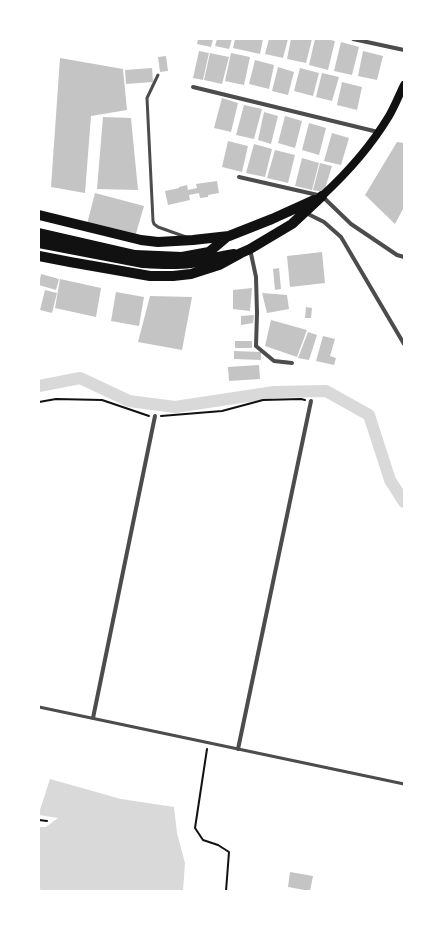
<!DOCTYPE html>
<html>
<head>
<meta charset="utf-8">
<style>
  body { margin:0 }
  #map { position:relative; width:443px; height:930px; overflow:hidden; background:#fff; font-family:Karla,sans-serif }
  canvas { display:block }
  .frame { position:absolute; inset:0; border:40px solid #fff; pointer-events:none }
</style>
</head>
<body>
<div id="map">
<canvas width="443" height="930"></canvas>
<div class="frame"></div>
</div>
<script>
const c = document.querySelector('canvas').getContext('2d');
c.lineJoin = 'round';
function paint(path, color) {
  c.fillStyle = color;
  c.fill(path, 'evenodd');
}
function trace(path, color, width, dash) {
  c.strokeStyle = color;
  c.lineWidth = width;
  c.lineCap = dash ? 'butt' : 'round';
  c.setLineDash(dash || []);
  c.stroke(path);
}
paint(new Path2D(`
  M50 779 121 799 174 807 177 833 185 863 183 891H42L39 888V827H46L58 818 39 815V813Z`), '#d9d9d9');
trace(new Path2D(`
  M39 386 80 378 129 401 175 407 274 392 326 391 369 415 390 480 404 502`), '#d9d9d9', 12);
paint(new Path2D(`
  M198 39H213L211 47 197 44Z
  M217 39H232L229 49 215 46Z
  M235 39H263L260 54 233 48Z
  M269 39H288L283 58 265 54Z
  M291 39H312L306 63 287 59Z
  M315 39H326L335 41 328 70 309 65Z
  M341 42 359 47 352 75 334 71Z
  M199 51 209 53 203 80 193 78Z
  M363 51 383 56 377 80 358 76Z
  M210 53 229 57 222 84 204 80Z
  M231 53 250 57 244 85 225 81Z
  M166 56 168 71 160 72 158 57Z
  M60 58 123 69 127 110 91 116 85 193 51 187Z
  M255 60 274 65 269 89 249 84Z
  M278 67 294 72 288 95 272 91Z
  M152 68 153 82 126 84 125 70Z
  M300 68 319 73 313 96 294 91Z
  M322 73 339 77 332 101 316 97Z
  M342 82 362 87 357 110 337 105Z
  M222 98 238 103 231 132 214 128Z
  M244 105 262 109 254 139 236 135Z
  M264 112 278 116 271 144 258 140Z
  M285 116 302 121 295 148 278 143Z
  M103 117 131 118 138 190 97 189Z
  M309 123 326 128 319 155 302 150Z
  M332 133 349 138 341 165 324 161Z
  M228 141 248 146 242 172 222 167Z
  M397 142 404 143V207L395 224 365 195Z
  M254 144 272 149 265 177 246 173Z
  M275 150 295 155 288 183 267 178Z
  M302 158 319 163 312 190 295 186Z
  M320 163 332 166 324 192 313 190Z
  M217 181 219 193 208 195V197L200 198 199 193 189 195 190 200 168 205 165 191 179 188V187L187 185 188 190 197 188 196 184Z
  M95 193 144 206 135 237 87 224Z
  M322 252 325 283 290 287 287 256Z
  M279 268 281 289 275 290 273 269Z
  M41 274 59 279 56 290 39 285Z
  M60 279 101 288 96 317 55 308Z
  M252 288 250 311 233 309V290Z
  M45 290 57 293 52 313 40 310Z
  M116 292 144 297 139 326 111 321Z
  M262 293 287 295 289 309 267 313Z
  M150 296 192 297 182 350 138 342Z
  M306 307 312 308 311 318H305Z
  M254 315 253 323 241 325V316Z
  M271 320 307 330 297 357 265 346Z
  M308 332 317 335 309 360 298 358Z
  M323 336 335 339 330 356 336 358 334 365 316 361Z
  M235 341H252V348H235Z
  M234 351 261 352V360L234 359Z
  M259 365 260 379 229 381 228 367Z
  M290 872 313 876 310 891 288 887Z`), '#c4c4c4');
trace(new Path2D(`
  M39 402 56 399 102 400 149 416
  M161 416 222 411 263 400 301 399 305 400
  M207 749 195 828 203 840 218 845 229 852 226 891
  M39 820 47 821`), '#111', 2);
trace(new Path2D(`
  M158 75 147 98 153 221 154 224 158 227 186 237
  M39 707 404 784`), '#4c4c4c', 3);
trace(new Path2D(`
  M353 39 404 50
  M193 87 378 132
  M239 177 322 196 351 224 397 255 404 257
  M306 213 324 222 341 237 404 344
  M250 249 256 277 257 313 256 346 274 361 292 363
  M93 718 155 416
  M238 749 311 401`), '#4c4c4c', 4);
trace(new Path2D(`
  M322 196C348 172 371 146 389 116 395 106 399 95 404 85`), '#111', 8);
trace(new Path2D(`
  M39 215 141 240 158 242 193 240 229 236 272 219 314 200
  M39 233 135 255 182 257 209 252 228 236
  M39 243 143 263C159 264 175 265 191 263 205 261 219 256 234 254
  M39 256 70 262 150 276H173L191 274 219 265 241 253 250 249 292 224 322 196`), '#111', 10);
</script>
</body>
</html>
